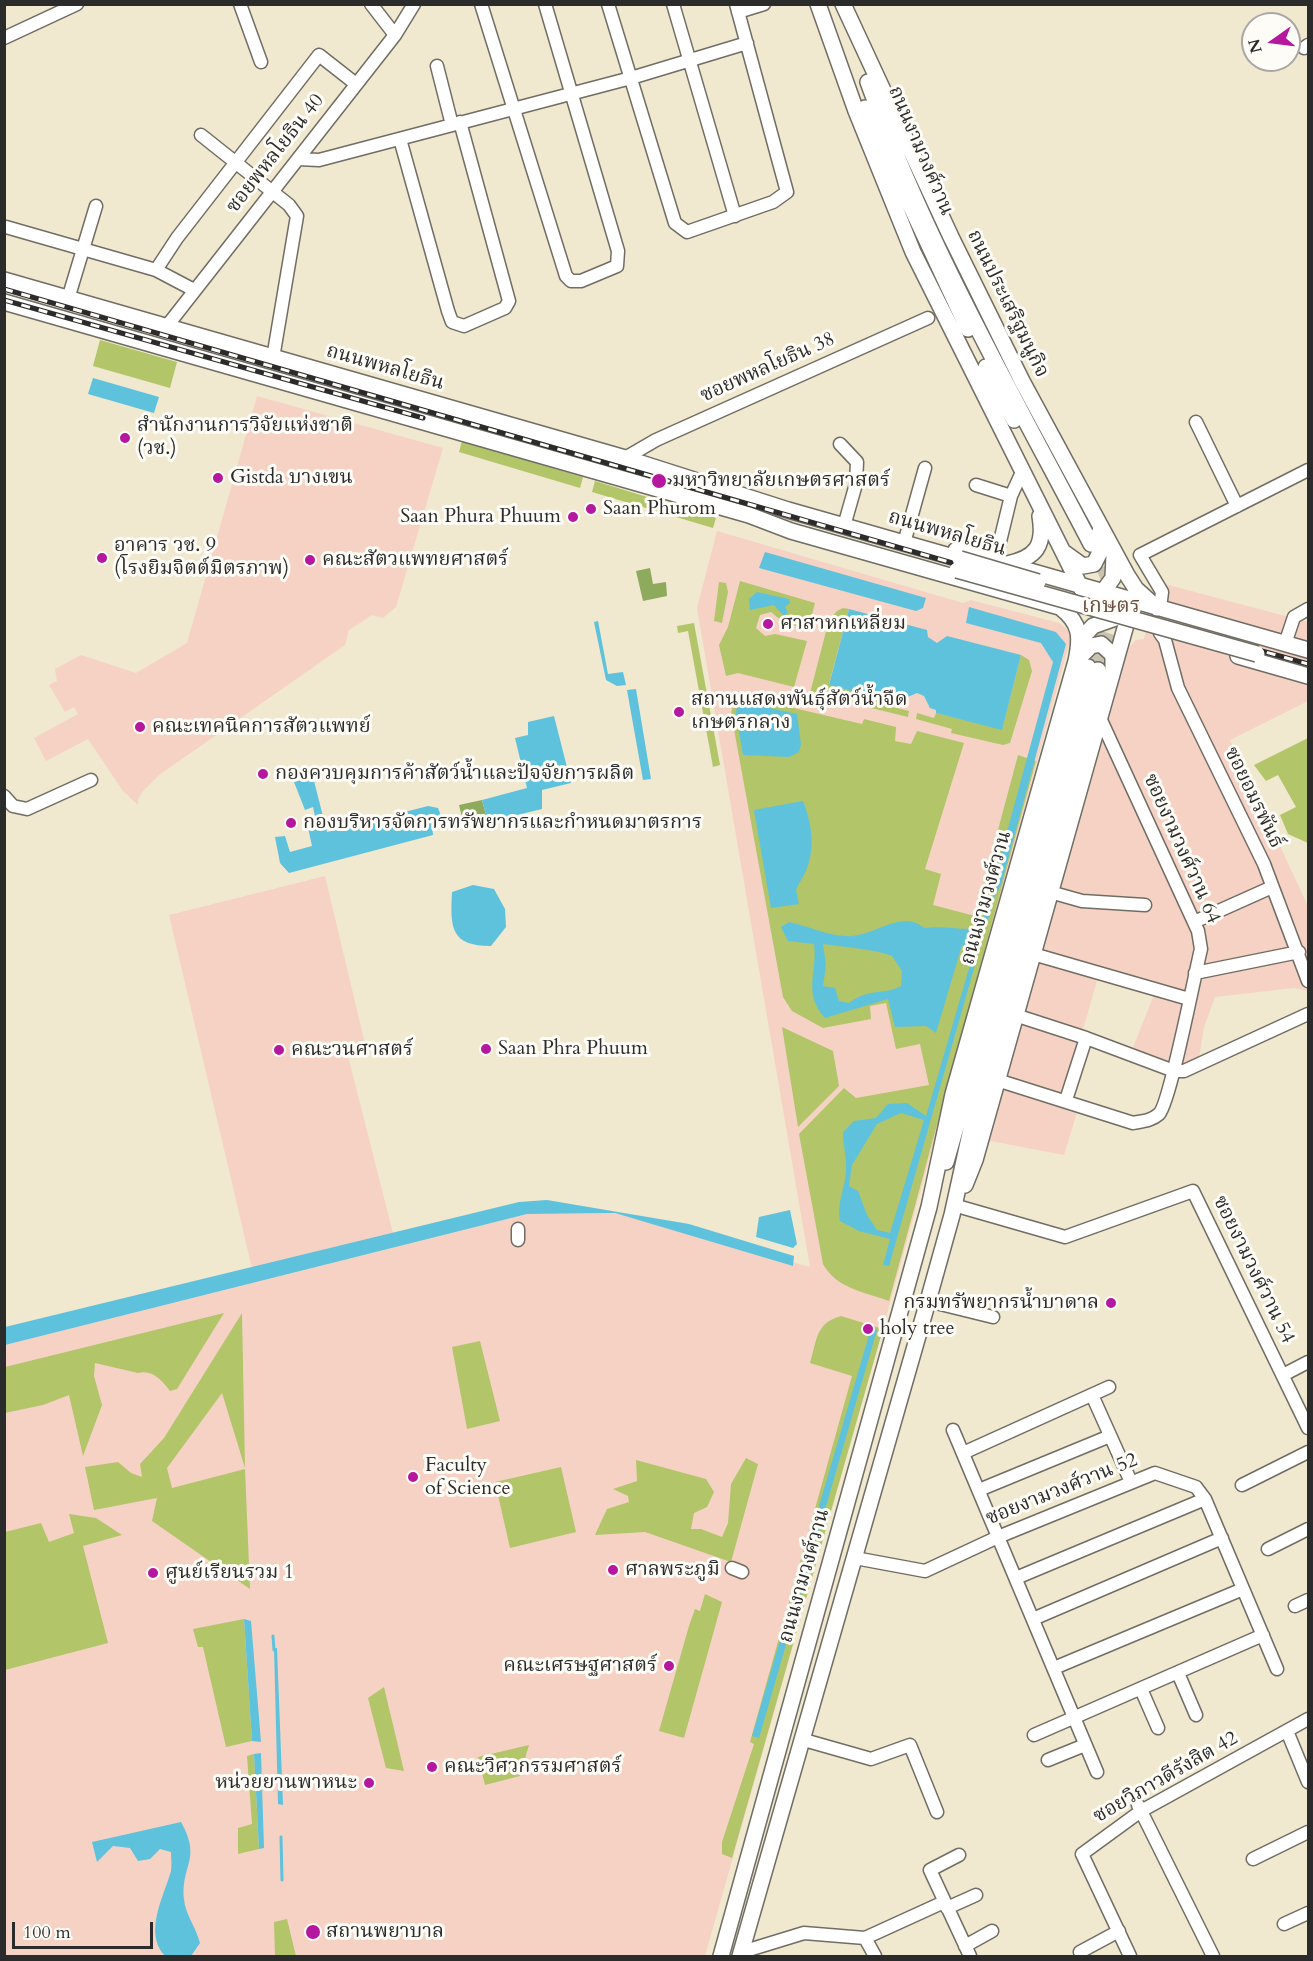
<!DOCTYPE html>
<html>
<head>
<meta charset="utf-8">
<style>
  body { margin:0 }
  #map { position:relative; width:1313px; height:1961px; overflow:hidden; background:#f0e8cf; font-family:Cardo,serif }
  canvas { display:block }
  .frame { position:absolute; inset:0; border:6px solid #2b2b2b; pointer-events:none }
  .north { position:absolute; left:1241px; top:12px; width:60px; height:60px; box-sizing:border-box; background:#fdfcf7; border:2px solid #a9a8a5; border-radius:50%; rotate:256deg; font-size:16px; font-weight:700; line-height:24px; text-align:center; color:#2b2b2b }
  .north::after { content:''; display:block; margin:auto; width:21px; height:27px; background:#b5179e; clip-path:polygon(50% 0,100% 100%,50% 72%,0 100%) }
  .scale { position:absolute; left:12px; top:1922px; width:141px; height:27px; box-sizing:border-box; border:3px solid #2b2b2b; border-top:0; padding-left:8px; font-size:18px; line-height:21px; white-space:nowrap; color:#2b2b2b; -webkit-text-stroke:4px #fdfcf7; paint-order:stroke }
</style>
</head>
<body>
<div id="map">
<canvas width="1313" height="1961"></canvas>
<div class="frame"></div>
<div class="north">N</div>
<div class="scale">100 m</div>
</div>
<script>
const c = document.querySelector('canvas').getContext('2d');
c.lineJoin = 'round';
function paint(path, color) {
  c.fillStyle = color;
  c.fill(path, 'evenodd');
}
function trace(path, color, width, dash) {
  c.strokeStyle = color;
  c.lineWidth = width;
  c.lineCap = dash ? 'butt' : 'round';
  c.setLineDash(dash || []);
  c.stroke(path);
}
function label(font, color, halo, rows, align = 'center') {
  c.font = font + ' Cardo,"Noto Serif Thai",serif';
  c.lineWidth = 6;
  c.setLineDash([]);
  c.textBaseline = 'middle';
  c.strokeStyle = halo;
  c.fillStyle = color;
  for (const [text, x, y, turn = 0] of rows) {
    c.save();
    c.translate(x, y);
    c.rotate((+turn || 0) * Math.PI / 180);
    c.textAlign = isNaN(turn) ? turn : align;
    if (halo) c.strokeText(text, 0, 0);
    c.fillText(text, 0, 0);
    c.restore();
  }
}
paint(new Path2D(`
  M257 396 443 448 396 607 383 618 372 615 349 630 345 645 159 775 143 791 138 799V805L123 791 88 739 46 761 34 738 78 714 74 707 65 712 49 685 57 681 55 669 81 655 136 673 187 643Z
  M717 531 963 603 971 600 1059 623 1067 629 1071 637 890 1303 705 1956H5V1345L255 1281 169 915 325 876 366 1048 347 1052 396 1245 527 1214 615 1213 810 1267 697 608Z
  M1157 582 1308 622V701L1230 740 1308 906V991L1294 988 1215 997 1204 1027 1199 1058 1182 1065 1156 1059 1132 1050 1154 995 1098 977 1062 1103 1078 1109 1064 1155 990 1141 1129 648 1136 640 1144 639Z`), '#f6d2c5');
paint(new Path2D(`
  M100 340 177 362 170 388 93 366Z
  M462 441 583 477 580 488 459 452Z
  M595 481 716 518 713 528 592 492Z
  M740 581 815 603 808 630 783 622 771 612 760 615 756 628 765 636 775 634 807 641 794 687 738 673 726 676 719 645 728 627Z
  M719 582 726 583 728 592 722 623 714 621Z
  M843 608 849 609 829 684 894 702 893 707 909 711 908 717 810 693 829 620 837 611Z
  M694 623 720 765 713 767 688 631 678 633 677 626Z
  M1021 655 1029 660 1032 671 1010 743 1003 745 951 733 952 729 916 719 917 713 934 718 936 713 1002 729Z
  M747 697 862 724 864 719 896 727 895 741 911 744 917 731 964 743 925 869 941 874 933 905 975 916 1018 755 1036 761 889 1301C864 1292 836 1288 823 1264L799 1134 844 1088 856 1098 929 1085 920 1044 896 1049 886 1003 870 1006 871 1019 823 1028 792 1011 783 997 731 713 734 702Z
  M1308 738V843L1288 834 1280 815 1296 807 1278 775 1266 781 1254 765Z
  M782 1027 833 1051 839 1086 798 1127Z
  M224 1313 177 1389 170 1391C162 1380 152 1369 138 1373L95 1363 94 1376 102 1405 83 1456 69 1395 43 1405 5 1413V1367Z
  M242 1313 245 1468 222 1393 167 1468 172 1488 245 1469 250 1589 152 1521 157 1498 94 1510 85 1467 118 1462 131 1473 142 1477 140 1464 164 1438Z
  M841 1316 883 1329 732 1858 722 1854V1842L754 1744 750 1742 852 1376 810 1363C817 1341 815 1323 841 1316Z
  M480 1341 500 1421 467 1429 452 1347Z
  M746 1458 758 1464 731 1562 645 1532 595 1535 607 1509 629 1502 628 1496 613 1489 637 1481 636 1460 706 1479 714 1492 707 1507 694 1513 691 1529H701L722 1537 728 1523 731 1484Z
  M561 1467 576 1532 510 1548 495 1482Z
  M69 1514 96 1518 122 1535 83 1546 108 1643 5 1670V1532L41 1523 49 1542 74 1533Z
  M705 1594 722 1602 684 1738 659 1731 689 1626 695 1609 700 1611Z
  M244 1619 252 1741 226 1747 203 1647H198L193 1629Z
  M384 1687 404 1771 386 1768 368 1698Z
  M529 1745 520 1776 485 1785 478 1757Z
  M254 1754 259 1849 238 1854V1828L252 1824 247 1756Z
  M287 1919 296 1956H275L274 1922Z`), '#b2c569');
paint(new Path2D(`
  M650 568 653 584 666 582 667 596 643 601 636 571Z
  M482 800 488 822 470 828 464 825 459 805Z`), '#8daa5d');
paint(new Path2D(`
  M93 378 159 397 154 413 88 394Z
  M765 552 926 598 923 608 916 611 759 568Z
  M757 592 789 599 790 603 785 607 788 612 784 616 774 605 750 610 749 599Z
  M969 607 1056 632 1066 644 1001 885 995 895 889 1266 883 1265 890 1239 859 1231 840 1221C837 1200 845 1190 846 1170 847 1158 843 1145 843 1132L854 1121 876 1118 888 1104 907 1103 926 1116 975 948 962 945 936 1033 926 1026 895 1027 888 999 825 1018C802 993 818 972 814 944L788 941 781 927 789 922C808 926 833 938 853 936 876 934 903 910 924 928 944 925 961 931 981 928L1053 662 1041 643 966 623ZM823 944C844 947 873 949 892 956L902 971 901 986C881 996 871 987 849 1003L839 1001 835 988 823 986 826 965ZM901 1113 924 1120 890 1233 877 1230 867 1215 858 1191 849 1186 852 1165 877 1124Z
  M849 609 927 630 928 637 937 643 947 636 1021 655 1002 730 936 713V710L930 708 924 696 917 693 901 700 895 699 894 702 829 685Z
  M598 621 608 674 623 672 626 685 617 686 606 680 594 622Z
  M636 689 651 779 643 780 627 690Z
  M743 702 797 714 801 744 799 752 789 757 743 755 736 714 737 705Z
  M554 716 571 783 542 790V809L488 822 482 800 527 788 515 738 528 735V722Z
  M313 777 327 832 428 806 438 808 443 821 432 826 433 835 289 873 280 863 275 837 285 836 290 852 312 846 307 823 316 821 313 807 305 810 294 782Z
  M803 801C812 824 816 849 805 873 802 879 798 884 796 890L799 904 771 908 754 810Z
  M473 885 494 889 505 909 506 927 491 946C451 946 450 928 452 892Z
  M547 1200 689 1224 794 1256 793 1266 615 1213 527 1214 5 1345V1327L519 1202Z
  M790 1210 797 1244 793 1248 756 1237 759 1217Z
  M871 1328 877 1330 759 1738 752 1736Z
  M244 1619 251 1621 261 1742 252 1741Z
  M274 1648H277L283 1805 278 1804Z
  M261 1753 264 1848 259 1849 254 1754Z
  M181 1822C202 1860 181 1864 184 1899 185 1914 196 1927 200 1943L191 1956H165C143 1933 164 1896 171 1871 172 1865 171 1858 171 1852L160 1849 150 1859 138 1861 130 1848 113 1846 97 1862 92 1842Z`), '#5ec2dc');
trace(new Path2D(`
  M273 1636 274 1650
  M281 1837 282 1880`), '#5ec2dc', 3);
trace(new Path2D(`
  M1093 546C1124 605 1116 609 1098 670
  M1088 667 1103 612`), '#c9c2ae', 15, [15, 8]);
const minor = new Path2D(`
  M240 4 261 62
  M371 4 395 35
  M481 4 566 276 571 281H581L617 266 618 251 545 4
  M608 4 675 223 687 232 773 202 787 192 736 4
  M673 4 735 216
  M738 12 764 4
  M4 38 77 4
  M1304 48 1308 45
  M437 66 452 125
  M201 135 289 205 297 216 273 358
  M400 139 448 311 452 322 464 326 505 308 509 301 460 122
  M298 159 319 160 631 78 747 43
  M6 227 156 270 177 238 319 55 356 84
  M156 270 194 290
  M68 299 96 206
  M167 326 395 35 414 4
  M1196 422 1237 506
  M840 444 857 462 856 484 846 519
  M625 458 656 440 928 318
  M976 485 1011 496
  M906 536 925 468
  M995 562 1011 496 1022 472
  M1160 608 1162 592 1140 555 1308 470
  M1160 633 1165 640 1178 688 1264 864 1308 981
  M1285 644 1294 617 1308 609
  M4 796 13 806 27 809 91 780
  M1050 892 1082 901 1145 905
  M1194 922 1270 888
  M1033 954 1189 999
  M1195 973 1299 952
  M1015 1015 1086 1038 1174 1071H1184L1308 1014
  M997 1080 1133 1123C1143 1121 1151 1121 1159 1114 1170 1103 1195 973 1201 949L1198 931 1100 718
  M1066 1100 1086 1038
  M957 1206 1065 1237 1193 1191 1308 1428
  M518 1240V1229
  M928 1301 993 1317
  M1283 1375 1308 1362
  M1092 1395 1131 1482
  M953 1430 1097 1772
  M963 1453 1109 1387
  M1242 1485 1308 1452
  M979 1490 1110 1436
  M1268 1549 1308 1529
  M855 1558 925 1571 998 1537 1155 1473 1196 1487 1205 1499 1277 1669
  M732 1568 742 1572
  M1016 1578 1205 1499
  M1295 1606 1308 1600
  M1033 1619 1222 1538
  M1054 1668 1243 1589
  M1178 1673 1196 1715
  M1141 1689 1158 1728
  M1287 1731 1308 1782
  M1034 1735 1263 1635
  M804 1740 871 1759 910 1745 937 1812
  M1048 1760 1085 1745
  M1138 1805 1213 1956
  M959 1855 930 1870 970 1956
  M1253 1859 1308 1832
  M947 1908 976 1895
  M1284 1924 1308 1913
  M865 1938 875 1956
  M965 1946 992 1931
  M742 1952 804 1933 865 1938 944 1902
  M1080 1952 1119 1931
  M1130 1956 1082 1854 1141 1811 1308 1719`);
const major = new Path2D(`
  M818 4 856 111 913 252 1081 588 1113 613
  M843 4 951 237 1022 381 1127 575 1136 589 1157 608
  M868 82C926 243 1012 393 1091 544
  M865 108 968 329
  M4 280 625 458 788 510 960 559
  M4 302 749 515 791 531 1070 610
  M986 367 1014 420
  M956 550 1308 650
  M1065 553 1083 566 1094 564 1104 544 1100 531
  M1007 564C1036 558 1045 546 1040 516
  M1099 597 1113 578 1114 554
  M1081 639 1093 626 1124 615
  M1238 656 1308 676
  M1077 660 1091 646 1101 644 1113 655V668
  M946 1162 1088 667
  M965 1185 975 1160 1133 600
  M721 1956 929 1207 953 1094 1076 661C1081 637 1081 624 1061 608
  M740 1956 928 1301 952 1215 977 1102 1098 670`);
trace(minor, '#706d64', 15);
trace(major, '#706d64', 18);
trace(minor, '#fff', 12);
trace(major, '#fff', 15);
const rail = new Path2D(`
  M4 289 1039 588 1308 664
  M4 300 423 418`);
trace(rail, '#2b2b2b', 5);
trace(rail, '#fdfcf7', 3, [9]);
const majorBridge = new Path2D(`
  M960 559 1038 582
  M957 570 1257 654`);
trace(majorBridge, '#706d64', 18, []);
trace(majorBridge, '#fff', 15);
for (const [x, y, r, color] of [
  [125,438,6,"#b5179e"],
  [218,478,6,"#b5179e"],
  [659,481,8,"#b5179e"],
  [591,509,6,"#b5179e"],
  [573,517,6,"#b5179e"],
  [102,558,6,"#b5179e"],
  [310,560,6,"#b5179e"],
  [768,624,6,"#b5179e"],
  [679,712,6,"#b5179e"],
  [140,727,6,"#b5179e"],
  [263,774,6,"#b5179e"],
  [291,823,6,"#b5179e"],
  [486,1049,6,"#b5179e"],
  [279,1050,6,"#b5179e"],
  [1111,1303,6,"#b5179e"],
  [868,1329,6,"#b5179e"],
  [413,1477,6,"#b5179e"],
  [613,1570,6,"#b5179e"],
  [153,1573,6,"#b5179e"],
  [669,1666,6,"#b5179e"],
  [432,1767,6,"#b5179e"],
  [369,1783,6,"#b5179e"],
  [313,1932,8,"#b5179e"]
]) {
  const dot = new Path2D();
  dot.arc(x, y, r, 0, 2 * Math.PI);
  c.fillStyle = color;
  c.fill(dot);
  trace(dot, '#fdfcf7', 2);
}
label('20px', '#2b2b2b', '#fdfcf7', [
  ["ถนนงามวงศ์วาน",920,151,67],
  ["ซอยพหลโยธิน 40",276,154,-52],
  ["ถนนประเสริฐมนูกิจ",1007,304,64],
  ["ถนนพหลโยธิน",385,368,16],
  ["ซอยพหลโยธิน 38",768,368,-24],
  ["ถนนพหลโยธิน",947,534,16],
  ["ซอยอมรพันธ์",1253,798,64],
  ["ซอยงามวงศ์วาน 64",1181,849,66],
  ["ถนนงามวงศ์วาน",987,898,-74],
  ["ซอยงามวงศ์วาน 54",1253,1270,64],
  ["ซอยงามวงศ์วาน 52",1062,1490,-22],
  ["ถนนงามวงศ์วาน",805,1576,-74],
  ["ซอยวิภาวดีรังสิต 42",1166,1778,-30]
]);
label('20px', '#2b2b2b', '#fdfcf7', [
  ["สำนักงานการวิจัยแห่งชาติ",137,426],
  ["(วช.)",137,449],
  ["Gistda บางเขน",230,478],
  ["มหาวิทยาลัยเกษตรศาสตร์",672,481],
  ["Saan Phurom",603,509],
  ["Saan Phura Phuum",561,517,"right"],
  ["อาคาร วช. 9",114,546],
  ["(โรงยิมจิตต์มิตรภาพ)",114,569],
  ["คณะสัตวแพทยศาสตร์",322,560],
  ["ศาสาหกเหลี่ยม",780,624],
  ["สถานแสดงพันธุ์สัตว์น้ำจืด",691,700],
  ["เกษตรกลาง",691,723],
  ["คณะเทคนิคการสัตวแพทย์",152,727],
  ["กองควบคุมการค้าสัตว์น้ำและปัจจัยการผลิต",275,774],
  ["กองบริหารจัดการทรัพยากรและกำหนดมาตรการ",303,823],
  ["Saan Phra Phuum",498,1049],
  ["คณะวนศาสตร์",291,1050],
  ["กรมทรัพยากรน้ำบาดาล",1099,1303,"right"],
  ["holy tree",880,1329],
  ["Faculty",425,1466],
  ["of Science",425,1489],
  ["ศาลพระภูมิ",625,1570],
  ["ศูนย์เรียนรวม 1",165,1573],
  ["คณะเศรษฐศาสตร์",657,1666,"right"],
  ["คณะวิศวกรรมศาสตร์",444,1767],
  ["หน่วยยานพาหนะ",357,1783,"right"],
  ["สถานพยาบาล",326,1932]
], 'left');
label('21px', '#6a4f40', '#fdfcf7', [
  ["เกษตร",1111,607]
]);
</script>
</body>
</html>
